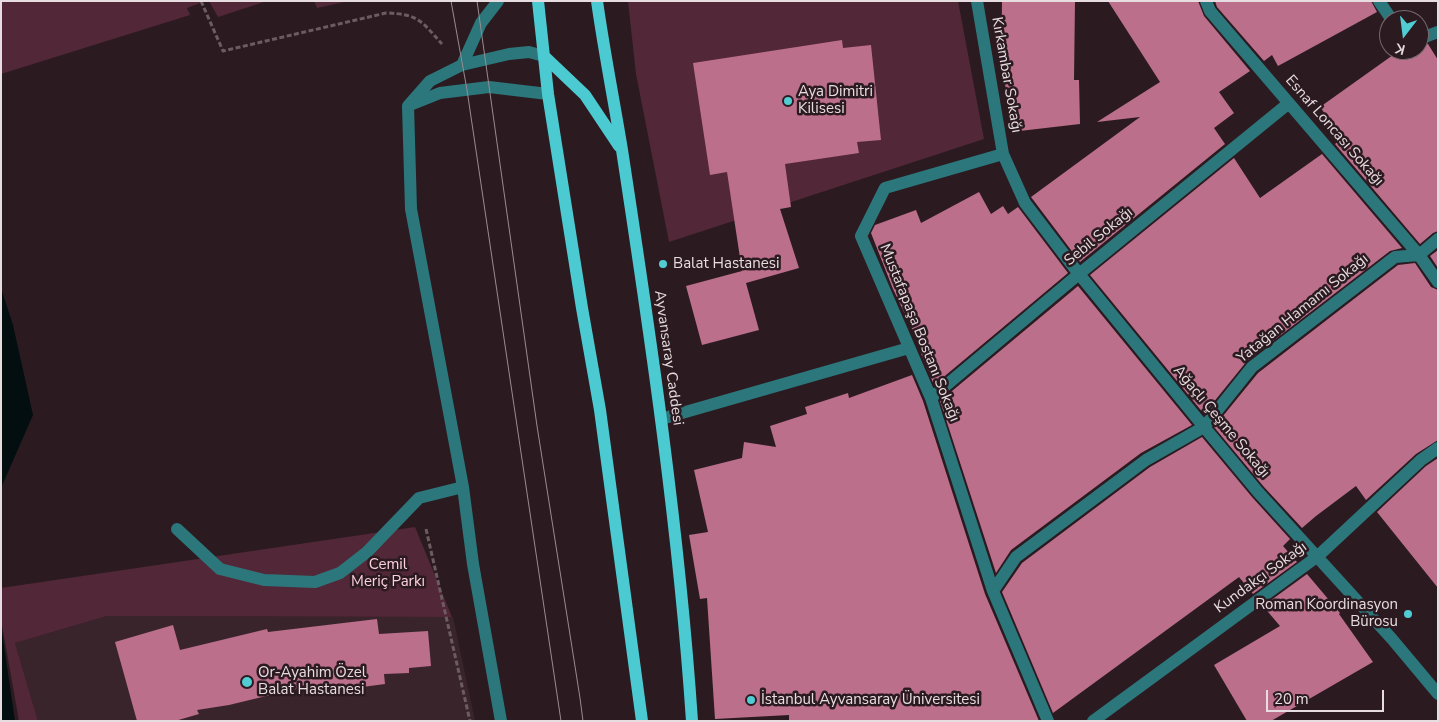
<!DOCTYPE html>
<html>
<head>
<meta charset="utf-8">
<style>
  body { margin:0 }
  #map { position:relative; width:1439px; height:722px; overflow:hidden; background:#2b1b21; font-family:"Nunito Sans",sans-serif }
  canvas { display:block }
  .frame { position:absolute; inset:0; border:2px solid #e7dcdf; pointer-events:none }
  .north { position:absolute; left:1379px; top:10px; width:50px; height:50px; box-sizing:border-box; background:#2b1b21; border:1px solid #76686d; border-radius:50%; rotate:195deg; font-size:14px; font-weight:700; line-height:20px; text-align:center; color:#e7dcdf }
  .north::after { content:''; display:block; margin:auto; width:18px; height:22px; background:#51ccd3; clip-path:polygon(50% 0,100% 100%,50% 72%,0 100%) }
  .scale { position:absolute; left:1266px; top:690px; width:118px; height:22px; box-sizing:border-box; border:2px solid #e7dcdf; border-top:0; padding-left:6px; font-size:15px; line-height:18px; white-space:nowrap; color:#e7dcdf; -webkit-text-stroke:4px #2b1b21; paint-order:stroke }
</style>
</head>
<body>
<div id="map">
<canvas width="1439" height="722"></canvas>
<div class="frame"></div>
<div class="north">K</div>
<div class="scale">20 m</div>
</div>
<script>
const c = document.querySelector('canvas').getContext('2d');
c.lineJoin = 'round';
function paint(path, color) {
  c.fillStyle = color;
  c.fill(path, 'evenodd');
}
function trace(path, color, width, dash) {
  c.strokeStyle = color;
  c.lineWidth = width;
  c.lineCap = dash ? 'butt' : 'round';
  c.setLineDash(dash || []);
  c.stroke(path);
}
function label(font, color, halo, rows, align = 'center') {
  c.font = font + ' "Nunito Sans",sans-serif';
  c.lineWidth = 5;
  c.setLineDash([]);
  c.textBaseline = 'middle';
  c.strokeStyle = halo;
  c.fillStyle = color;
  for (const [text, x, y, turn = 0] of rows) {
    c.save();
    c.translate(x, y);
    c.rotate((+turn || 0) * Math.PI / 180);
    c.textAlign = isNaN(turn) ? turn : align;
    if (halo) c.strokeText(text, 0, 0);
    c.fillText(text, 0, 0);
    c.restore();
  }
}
paint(new Path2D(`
  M107 616 453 617 475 721H38L15 643Z`), '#3a242c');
paint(new Path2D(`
  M1 1H205L187 8 190 15 1 74Z
  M209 1H267L218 17Z
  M314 1H349L317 8Z
  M628 1H958L984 139 669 242 636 74Z
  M415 527 452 617 107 616 15 643 38 721H19L1 619V588Z`), '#522737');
paint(new Path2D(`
  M1 288 13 325 33 415 1 488Z
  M1 625 15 721H1Z`), '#020e0f');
paint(new Path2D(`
  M1002 1H1075L1074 80H1079L1080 124 1011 132 1003 67H1001Z
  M1108 1H1198L1204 16 1250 71 1219 92 1234 113 1214 128 1225 144 1080 262 1031 197 1140 117 1097 122 1160 82Z
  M1215 1H1371L1377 12 1278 66 1272 55 1264 61 1217 7Z
  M842 40 843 48 871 45 881 140 857 142 859 153 785 164 791 207 780 209 799 268 746 283 759 330 702 345 686 286 742 271 727 172 710 175 693 63Z
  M1428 44 1438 60V231L1433 233 1420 244 1335 144 1343 138 1320 107 1400 50H1419V47Z
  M1322 154 1402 248 1390 251 1247 361 1204 414 1090 275 1234 158 1260 198Z
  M979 192 991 214 1003 206 1008 214 1018 207 1068 273 934 385 920 351 925 347 915 335 893 289 871 233 875 225 916 210 921 223Z
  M1438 250V268L1430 256Z
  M1415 263 1431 287 1438 290V440L1416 454 1366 500 1356 486 1316 516 1302 528 1264 487 1214 427 1258 373 1398 265Z
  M1078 286 1192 425 1141 453 1011 550 996 573 940 401Z
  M912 375 923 401 985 594 1039 721H789V715L715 719 707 598 700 599 689 535 708 532 694 470 742 458 744 442 776 447 770 426 807 414 805 407 848 393 849 398Z
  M1202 437 1252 497 1290 539 1283 546 1297 562 1253 594 1239 577 1053 713 1002 592 1022 563 1150 467Z
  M1438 458V588L1377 512 1426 466Z
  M1307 574 1340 613 1339 614 1373 662 1271 721H1247L1214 665 1280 626 1263 606Z
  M377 619 379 634 428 631 431 666 409 668V673L384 674 385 684 317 693 316 684 229 705 197 710 199 714 175 721H137L115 642 173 625 180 650 267 629 268 632Z`), '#bb6f8b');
trace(new Path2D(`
  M201 1 223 51 386 13C419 14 421 21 442 44
  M426 529 470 721`), '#6a5c61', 3, [5, 2.5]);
trace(new Path2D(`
  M977 1 1003 154 1025 203 1079 274 1204 427 1258 492 1392 639 1438 694
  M1206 1 1210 11 1419 255 1438 282
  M1379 1 1392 20
  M1419 39 1438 32
  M462 65 481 23 498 1
  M410 105 440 93 489 87 548 94
  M1003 154 885 188 861 236 931 398 993 591 1048 721
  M931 398 1079 274 1289 103
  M661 419 909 348
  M177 529 220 569 264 580 315 582 340 573 367 552 419 498 463 487
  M993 591 1016 557 1146 460 1204 427 1252 367 1395 257 1419 255 1438 239
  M501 721 473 564 463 487 411 209 408 106 430 81 462 65 509 54 529 52 544 56
  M1093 721 1318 556 1421 460 1438 448`), '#2c777b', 12);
trace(new Path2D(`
  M538 1 548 94 582 308 600 410 642 721
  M597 1C604 51 614 101 622 150 651 340 679 529 692 721
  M544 56 585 95 619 146`), '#4ccad2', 12);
trace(new Path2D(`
  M451 1 467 90 561 721
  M477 1 537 426 580 698 583 721`), '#998c90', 1);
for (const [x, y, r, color] of [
  [788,101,5,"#51ccd3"],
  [663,264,5,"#51ccd3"],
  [1408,614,5,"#51ccd3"],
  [247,682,6,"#51ccd3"],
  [751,700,5,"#51ccd3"]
]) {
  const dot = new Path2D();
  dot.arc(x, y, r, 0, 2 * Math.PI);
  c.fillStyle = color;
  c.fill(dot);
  trace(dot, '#2b1b21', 2);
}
label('15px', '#e7dcdf', '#2b1b21', [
  ["Kırkambar Sokağı",1006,75,80],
  ["Esnaf Loncası Sokağı",1334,131,49],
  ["Sebil Sokağı",1099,237,-39],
  ["Yatağan Hamamı Sokağı",1303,309,-39],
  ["Mustafapaşa Bostanı Sokağı",919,333,68],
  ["Ayvansaray Caddesi",668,358,82],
  ["Ağaçlı Çeşme Sokağı",1221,422,50],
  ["Kundakçı Sokağı",1261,578,-36]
]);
label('15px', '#e7dcdf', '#2b1b21', [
  ["Aya Dimitri",798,92],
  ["Kilisesi",798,109],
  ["Balat Hastanesi",673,264],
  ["Roman Koordinasyon",1398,605,"right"],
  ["Bürosu",1398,622,"right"],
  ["Or-Ayahim Özel",258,673],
  ["Balat Hastanesi",258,690],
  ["İstanbul Ayvansaray Üniversitesi",761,700]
], 'left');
label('15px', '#fdd0de', '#2b1b21', [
  ["Cemil",388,565],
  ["Meriç Parkı",388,582]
]);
</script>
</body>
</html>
